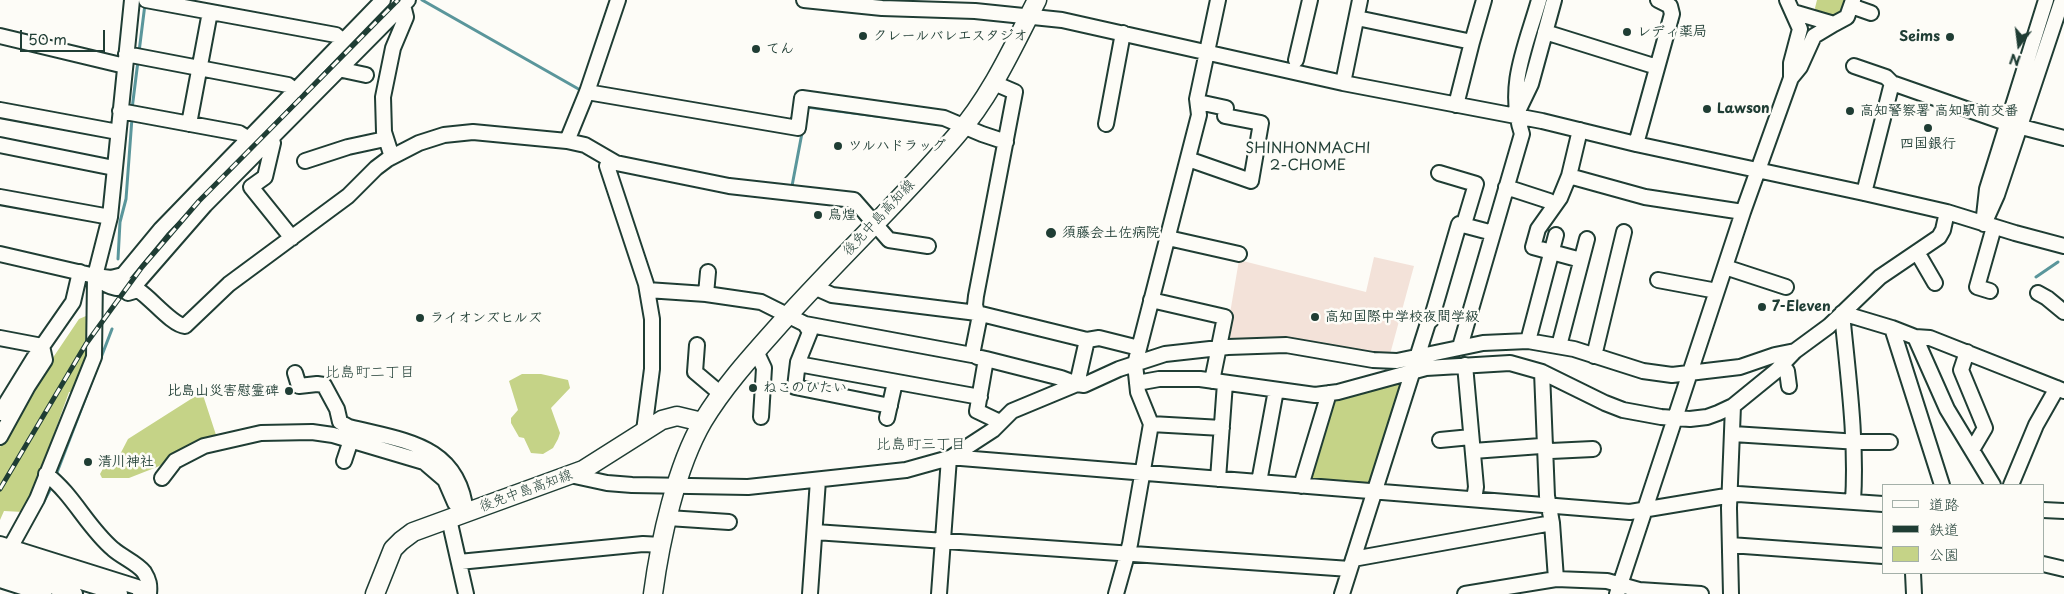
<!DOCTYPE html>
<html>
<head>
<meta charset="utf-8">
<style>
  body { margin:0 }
  #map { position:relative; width:2064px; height:594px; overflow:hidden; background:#fdfcf7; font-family:"Playpen Sans","Klee One",sans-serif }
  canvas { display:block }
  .legend { position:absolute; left:1882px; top:484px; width:162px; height:90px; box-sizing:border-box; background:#fdfcf7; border:1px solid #a4b0a9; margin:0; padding:6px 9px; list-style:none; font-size:15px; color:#1f3d34 }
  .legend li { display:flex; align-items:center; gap:10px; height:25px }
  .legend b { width:25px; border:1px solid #a4b0a9 }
  .north { position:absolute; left:1994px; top:20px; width:50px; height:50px; -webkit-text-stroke:4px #fdfcf7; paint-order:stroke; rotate:195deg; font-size:14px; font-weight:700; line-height:20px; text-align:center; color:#1f3d34 }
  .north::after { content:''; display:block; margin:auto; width:18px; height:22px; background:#1f3d34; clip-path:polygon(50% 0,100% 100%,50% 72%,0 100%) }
  .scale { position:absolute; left:20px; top:30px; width:85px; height:22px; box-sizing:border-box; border:2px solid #1f3d34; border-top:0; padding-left:6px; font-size:15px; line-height:18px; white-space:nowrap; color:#1f3d34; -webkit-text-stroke:4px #fdfcf7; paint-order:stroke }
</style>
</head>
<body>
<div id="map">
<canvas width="2064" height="594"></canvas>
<ul class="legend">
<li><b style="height:6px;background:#fdfcf7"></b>道路</li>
<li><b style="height:6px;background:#1f3d34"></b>鉄道</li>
<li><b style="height:14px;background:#c5d387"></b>公園</li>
</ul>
<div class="north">N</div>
<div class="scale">50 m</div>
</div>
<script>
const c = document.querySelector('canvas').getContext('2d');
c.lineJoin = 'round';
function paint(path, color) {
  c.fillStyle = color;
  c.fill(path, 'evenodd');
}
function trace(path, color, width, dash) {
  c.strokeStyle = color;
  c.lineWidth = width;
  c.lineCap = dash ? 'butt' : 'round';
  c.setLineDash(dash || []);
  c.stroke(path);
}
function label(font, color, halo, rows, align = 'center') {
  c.font = font + ' "Playpen Sans","Klee One",sans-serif';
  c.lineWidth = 5;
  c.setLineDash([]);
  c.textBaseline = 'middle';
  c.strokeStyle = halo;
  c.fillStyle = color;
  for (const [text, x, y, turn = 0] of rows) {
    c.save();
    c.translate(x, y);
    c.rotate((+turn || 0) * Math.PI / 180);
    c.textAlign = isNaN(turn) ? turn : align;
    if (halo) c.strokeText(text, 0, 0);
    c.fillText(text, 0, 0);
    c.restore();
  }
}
paint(new Path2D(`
  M1374 257 1414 266 1389 358 1225 343 1239 260 1366 292Z`), '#f3e2d9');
paint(new Path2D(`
  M1817 0H1846L1841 14 1834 19 1816 12 1815 8Z
  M86 316 90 319 89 348 72 392H69L32 495 23 512 4 511 0 520V447L46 368 79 319Z
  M522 374H541L568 380 570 388 551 408 560 433 558 439 553 448 543 454 531 453 524 438 519 437 511 423V418L518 410 509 381Z
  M1398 381 1402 384 1371 481 1364 486 1309 481 1334 398Z
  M202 392 217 438 157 467 129 478H102L100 474 105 465 114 466 128 439Z`), '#c5d387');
trace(new Path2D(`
  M422 0 582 91
  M139 52 145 4
  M132 109 138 61
  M806 110 807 107 914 121
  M792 186 802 133
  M118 259 120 222 126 199 132 118
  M2036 277 2058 262
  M56 475 112 329
  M43 503 52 486`), '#5a969b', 3);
const minor = new Path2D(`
  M146 0 336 35 343 41
  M804 0 882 8 975 11 1062 20 1343 83 1542 121 1636 144 1864 193 1947 212 2015 233 2064 246
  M1787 0 1800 29 1791 63V78L1800 67 1814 36 1834 24
  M1851 6 1871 13
  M1793 12 1834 24 1847 17 1853 0
  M1357 18 1472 42 1484 0
  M1545 32 1657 67
  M0 36 125 66
  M126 54 288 85 296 91
  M1296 60 1310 0
  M1854 66 1886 77 1892 83
  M338 69 366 75
  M1343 83 1360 0
  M587 92 798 128 802 98 944 118 982 134 1006 142
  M1456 105 1472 42
  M0 110 118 132
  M120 111 239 133 257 144
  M1518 111 1531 84 1554 0
  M189 124 210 12
  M1106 124 1123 33
  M1580 130 1569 176 1645 197 1743 212
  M269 139 273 143 265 177 251 187 292 238
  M567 141 587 92 618 0
  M1636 144 1672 14 1670 6 1658 0
  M0 145 114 168
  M392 157 384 132 383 97 393 48 406 17 403 5
  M1188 159 1251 181 1261 123 1225 116 1226 108 1203 103 1198 107
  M610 160 607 166 646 284 652 319V369L644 431
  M305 161 348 147 385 139
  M1439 173 1476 184 1464 224
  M1569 176 1560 198 1538 229 1533 247 1581 260
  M1506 187 1549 201 1554 206
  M1864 193 1892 83 2006 123 2064 138
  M0 197 110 217
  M1984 216 1987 189 2046 0
  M1984 224 1997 195 2062 0
  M1168 238 1239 254
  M1917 252 1935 283
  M0 254 95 276 111 278 123 275 161 229 383 0
  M1725 267 1786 287
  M96 277C111 290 119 291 137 283L205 205 408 0
  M1658 280 1717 291
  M814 287 832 295 977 313 1087 340 1099 338 1139 348
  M123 288 128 293 138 290C151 298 172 325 185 326L229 284 348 196 376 168 388 159 419 143 444 135 473 132 567 141 585 145 616 163 729 186 854 200 889 240 928 246
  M647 290 706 294 761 302 805 324 972 355 979 320 975 305 976 296 1015 92 994 83
  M1990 291 1977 287 1994 227
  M2038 293 2047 298 2064 312
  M706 294 708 272
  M1151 300 1225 317 1212 381
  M1842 313 1892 328 1915 337 1930 338 2064 391
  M1842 313C1848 376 1857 439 1853 502
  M805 324 810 332 798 362 795 387 890 406
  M1892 328 1942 485
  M1915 337 1947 409 1993 485
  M0 338 42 346 45 360 28 386 0 437
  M1528 341 1556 235
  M697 345 695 372 721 394
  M1559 346 1587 239
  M1460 347 1522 134C1506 86 1526 46 1539 0
  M756 351 764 368 761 417
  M1967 352 1961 370 1985 428 1972 450
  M1594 356 1624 232
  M977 357 986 359 977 411 1000 422
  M986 359 1061 378 1077 384 1087 340
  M798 364 980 397
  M1465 365 1476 487 1474 499
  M1782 365 1787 371 1789 386
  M1542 372 1547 496 1552 523 1556 579
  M295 373 299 386 317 384 324 385 337 409 340 422 349 427C404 441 459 444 466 513
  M1137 383 1159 379H1200L1315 395 1338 392 1426 368 1510 363 1542 372 1605 403 1623 410 1661 417 1690 419 1707 417 1718 413 1733 406 1776 371 1795 351 1829 326 1880 277 1939 237 1943 230 1947 212
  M0 413 34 358 73 302 80 272
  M887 418 895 382
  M1151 424 1222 428
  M1733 434 1859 442H1890
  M1440 440 1471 437
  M1473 451 1541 446 1551 451 1593 449
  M950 458 993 430 1012 411 1077 384 1084 385 1119 369 1165 354 1228 347 1286 345 1373 360 1397 361 1483 343 1528 341 1574 349 1643 371 1672 375 1740 367 1775 355 1795 351
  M344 461 351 440
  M46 474C73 494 87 527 113 549 122 557 137 563 144 572 149 580 150 585 149 594
  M570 475 607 483 632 485 748 487 906 470 949 458H961L1630 512 1738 494 1883 504
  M162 478 175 461 204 446 261 433 312 432 333 435 424 462 445 480 455 503 466 513
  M1218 479 1225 383
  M1259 482 1276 390
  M2011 485 2036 425 2057 388
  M1301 486 1329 393
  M2043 510 2064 511
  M668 518 729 522
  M449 519 466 594
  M815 532 1350 569
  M0 544 137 587 142 594
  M1730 545 1883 556
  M10 548 37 499 94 357 95 276 110 217 132 0
  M0 557 120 594
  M1353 559 1552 523
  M459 562 643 544 662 545
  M2043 564 2064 569
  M0 569 75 594
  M1913 573 1914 594
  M0 580 44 594
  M810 594 818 480
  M939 594 949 458
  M1116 594 1130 544 1151 424 1138 392 1135 364 1199 115 1197 99 1218 0
  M1342 594 1428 323 1431 320 1459 224 1493 233
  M1465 594 1556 579 1607 581 1639 590 1701 594
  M1617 594 1743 212 1791 78
  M1731 594 1729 508 1733 406`);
const major = new Path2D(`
  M375 594 393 549 401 541 413 532 583 470 662 420 677 416 702 422
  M653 594C660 541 676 467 703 421 723 388 748 360 773 332 832 265 898 204 956 136 991 96 1013 47 1037 0`);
trace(minor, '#1f3d34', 18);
trace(major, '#1f3d34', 21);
trace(minor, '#fdfcf7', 14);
trace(major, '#fdfcf7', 18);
const rail = new Path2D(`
  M0 489 86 344 142 267 199 201 398 0`);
trace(rail, '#1f3d34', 5);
trace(rail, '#fdfcf7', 3, [9]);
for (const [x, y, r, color] of [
  [1627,32,5,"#1f3d34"],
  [863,36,5,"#1f3d34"],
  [1950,37,5,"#1f3d34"],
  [756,49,5,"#1f3d34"],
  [1707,109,5,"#1f3d34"],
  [1850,111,5,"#1f3d34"],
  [1928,128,5,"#1f3d34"],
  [838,146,5,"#1f3d34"],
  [818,215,5,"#1f3d34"],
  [1051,233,6,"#1f3d34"],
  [1762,307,5,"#1f3d34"],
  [1315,317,5,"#1f3d34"],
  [420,318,5,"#1f3d34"],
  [753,388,5,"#1f3d34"],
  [289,391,5,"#1f3d34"],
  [88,462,5,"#1f3d34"]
]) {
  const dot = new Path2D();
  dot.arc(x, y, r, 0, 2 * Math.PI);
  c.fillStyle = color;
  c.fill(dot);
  trace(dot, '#fdfcf7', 2);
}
label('bold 14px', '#1f3d34', '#fdfcf7', [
  ["レディ薬局",1637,32],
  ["クレールバレエスタジオ",873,36],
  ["Seims",1940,37,"right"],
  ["てん",766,49],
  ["Lawson",1717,109],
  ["高知警察署 高知駅前交番",1860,111],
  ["四国銀行",1928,144,"center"],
  ["ツルハドラッグ",848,146],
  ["鳥煌",828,215],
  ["須藤会土佐病院",1062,233],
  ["7-Eleven",1772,307],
  ["高知国際中学校夜間学級",1325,317],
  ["ライオンズヒルズ",430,318],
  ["ねこのひたい",763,388],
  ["比島山災害慰霊碑",279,391,"right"],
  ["清川神社",98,462]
], 'left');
label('14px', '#1f3d34', '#fdfcf7', [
  ["後免中島高知線",879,218,-47],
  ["後免中島高知線",526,491,-20]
]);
label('15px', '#1f3d34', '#fdfcf7', [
  ["SHINHONMACHI",1308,149],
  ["2-CHOME",1308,166],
  ["比島町二丁目",370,373],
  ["比島町三丁目",921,445]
]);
</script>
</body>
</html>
